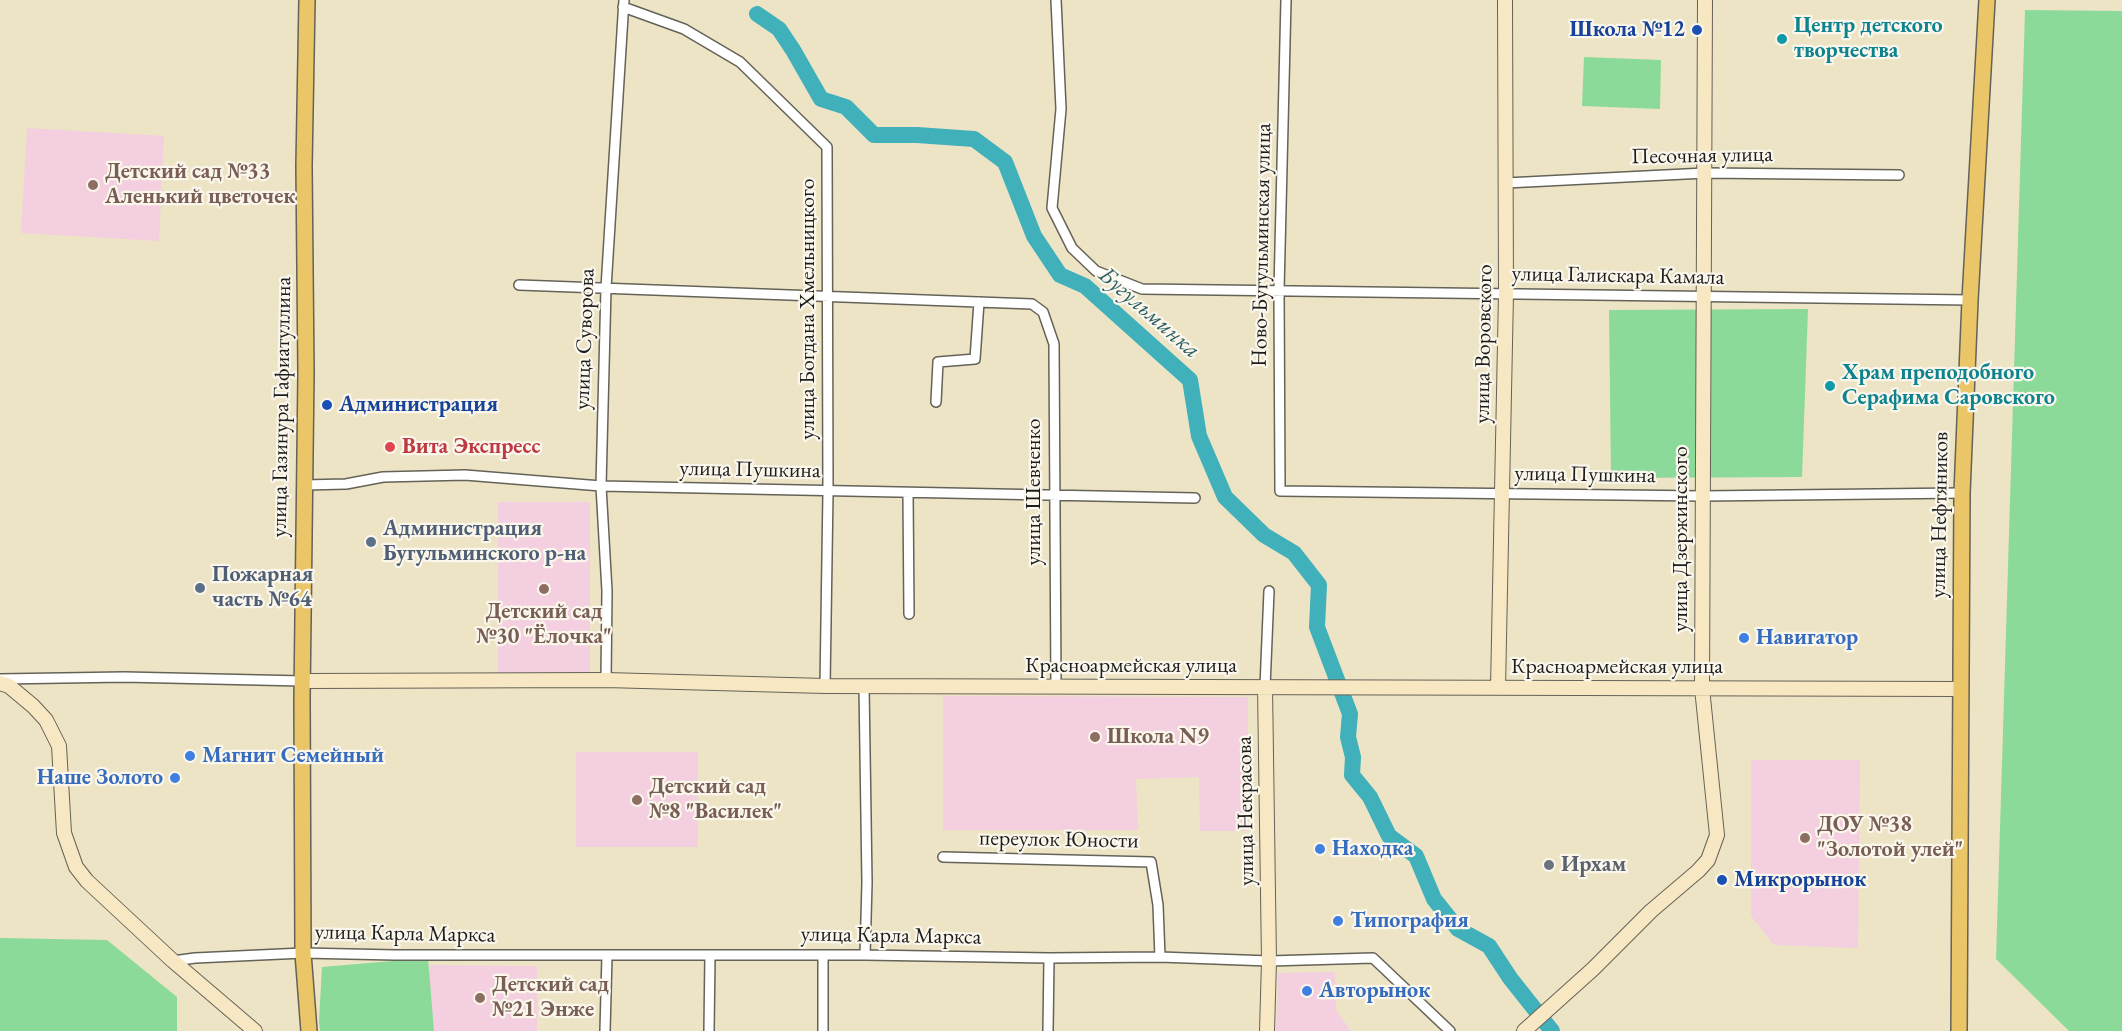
<!DOCTYPE html>
<html>
<head>
<meta charset="utf-8">
<style>
  body { margin:0 }
  canvas { display:block; background:#ece4c5 }
</style>
</head>
<body>
<canvas width="2122" height="1031"></canvas>
<script>
const c = document.querySelector('canvas').getContext('2d');
c.lineJoin = 'round';
function paint(path, color) {
  c.fillStyle = color;
  c.fill(path, 'evenodd');
}
function trace(path, color, width, dash) {
  c.strokeStyle = color;
  c.lineWidth = width;
  c.lineCap = dash ? 'butt' : 'round';
  c.setLineDash(dash || []);
  c.stroke(path);
}
function label(font, color, halo, rows, align = 'center') {
  c.font = font + ' "EB Garamond",serif';
  c.lineWidth = 4.5;
  c.setLineDash([]);
  c.textBaseline = 'middle';
  c.strokeStyle = halo;
  c.fillStyle = color;
  for (const [text, x, y, turn = 0] of rows) {
    c.save();
    c.translate(x, y);
    c.rotate((+turn || 0) * Math.PI / 180);
    c.textAlign = isNaN(turn) ? turn : align;
    if (halo) c.strokeText(text, 0, 0);
    c.fillText(text, 0, 0);
    c.restore();
  }
}
paint(new Path2D(`
  M27 128 164 136 159 241 21 233Z
  M498 502H590V676H498Z
  M943 696 1248 697 1247 831H1200L1199 777 1136 779 1138 830H943Z
  M576 752H698V847H576Z
  M1751 760H1860L1858 948 1774 945 1751 916Z
  M423 965 537 966V1031H423Z
  M1335 972 1336 1010 1351 1031H1276L1278 973Z`), '#f3cfdf');
paint(new Path2D(`
  M2025 10 2122 11V1031H2069L1996 959Z
  M1584 57 1661 60 1660 109 1582 106Z
  M1808 309 1802 477 1611 478 1609 310Z
  M0 938 107 940 177 997V1031H0Z
  M428 958 434 1031H320L319 1021 322 967Z`), '#8cda99');
trace(new Path2D(`
  M757 14 779 29 793 50 821 99 846 107 874 135H917L974 139 1005 162 1034 236 1060 275 1085 286 1190 380 1199 436 1225 497 1264 535 1294 553 1319 585 1317 627 1350 714 1348 737 1353 757 1352 775 1370 797 1389 836 1416 856 1434 899 1458 929 1489 946 1510 978 1552 1031`), '#40b0ba', 16);
const street = new Path2D(`
  M1056 0 1061 109 1052 208 1072 248 1096 271 1142 289 1970 300
  M1286 0 1279 290 1280 491 1703 496 1962 493
  M623 7 684 29 740 62 827 147 828 492 825 686
  M1506 183 1705 173 1899 175
  M519 285 1032 304 1043 312 1054 344 1056 687
  M936 402 938 362 975 359 979 302
  M304 485 346 484 383 477 465 475 601 486 1195 498
  M908 493 909 614
  M0 679 124 677 303 681
  M606 680 607 591 601 486 606 288 624 0
  M864 686 867 883 865 955
  M1265 687 1269 591
  M943 857 1151 862 1158 905 1160 957
  M173 961 195 958 303 953 395 955H865L1049 958 1160 957 1269 961 1373 958 1450 1031
  M605 1031 607 955
  M709 1031 710 955
  M823 1031V955
  M1048 1031 1049 958`);
const secondary = new Path2D(`
  M303 681 606 680 825 686 1959 689
  M0 683 9 686 33 706 46 720 59 746 64 833 76 867 87 881 173 961 255 1031
  M1265 687 1269 961 1267 1031
  M1498 688 1506 294 1505 0
  M1524 1031 1593 969 1651 911 1698 871 1708 860 1717 835 1702 688 1705 0`);
const primary = new Path2D(`
  M307 0 304 166 306 373 302 698 303 953 309 1031
  M1959 1031 1962 493 1970 300 1987 0`);
trace(street, '#656257', 12);
trace(secondary, '#656257', 16);
trace(primary, '#656257', 18);
trace(street, '#fff', 9);
trace(secondary, '#f7e8c3', 14);
trace(primary, '#ebc669', 15);
for (const [x, y, r, color] of [
  [1697,30,6,"#1a4fb4"],
  [1782,39,6,"#0f9aa8"],
  [93,185,6,"#8d6e63"],
  [1830,386,6,"#0f9aa8"],
  [327,405,6,"#1a4fb4"],
  [390,447,6,"#e0444e"],
  [371,542,6,"#5c6f8a"],
  [200,588,6,"#5c6f8a"],
  [544,589,6,"#8d6e63"],
  [1744,638,6,"#3f7fe0"],
  [1095,737,6,"#8d6e63"],
  [190,756,6,"#3f7fe0"],
  [175,778,6,"#3f7fe0"],
  [637,800,6,"#8d6e63"],
  [1805,838,6,"#8d6e63"],
  [1320,849,6,"#3f7fe0"],
  [1549,865,6,"#6b7280"],
  [1722,880,6,"#1a4fb4"],
  [1338,921,6,"#3f7fe0"],
  [1307,991,6,"#3f7fe0"],
  [480,998,6,"#8d6e63"]
]) {
  const dot = new Path2D();
  dot.arc(x, y, r, 0, 2 * Math.PI);
  c.fillStyle = color;
  c.fill(dot);
  trace(dot, '#fbf7ec', 2);
}
label('bold 22px', '#0d838f', '#fbf7ec', [
  ["Центр детского",1794,26],
  ["творчества",1794,51],
  ["Храм преподобного",1842,373],
  ["Серафима Саровского",1842,398]
], 'left');
label('bold 22px', '#164399', '#fbf7ec', [
  ["Школа №12",1685,30,"right"],
  ["Администрация",339,405],
  ["Микрорынок",1734,880]
], 'left');
label('22px', '#1c1c1c', '#fbf7ec', [
  ["Песочная улица",1702,156,-1],
  ["Ново-Бугульминская улица",1262,245,-89],
  ["улица Галискара Камала",1618,276,1],
  ["улица Богдана Хмельницкого",808,309,-90],
  ["улица Суворова",585,339,-88],
  ["улица Воровского",1484,344,-89],
  ["улица Газинура Гафиатуллина",282,407,-89],
  ["улица Пушкина",750,470,1],
  ["улица Пушкина",1585,475,1],
  ["улица Шевченко",1034,492,-90],
  ["улица Нефтяников",1940,515,-89],
  ["улица Дзержинского",1681,539,-90],
  ["Красноармейская улица",1131,666],
  ["Красноармейская улица",1617,667],
  ["улица Некрасова",1246,811,-91],
  ["переулок Юности",1059,840,1],
  ["улица Карла Маркса",405,934,1],
  ["улица Карла Маркса",891,936,1]
]);
label('bold 22px', '#785e54', '#fbf7ec', [
  ["Детский сад №33",105,172],
  ["Аленький цветочек",105,197],
  ["Детский сад",544,612,"center"],
  ["№30 \"Ёлочка\"",544,637,"center"],
  ["Школа N9",1107,737],
  ["Детский сад",649,787],
  ["№8 \"Василек\"",649,812],
  ["ДОУ №38",1817,825],
  ["\"Золотой улей\"",1817,850],
  ["Детский сад",492,985],
  ["№21 Энже",492,1010]
], 'left');
label('bold 22px', '#be3a42', '#fbf7ec', [
  ["Вита Экспресс",402,447]
], 'left');
label('bold 22px', '#4e5e75', '#fbf7ec', [
  ["Администрация",383,529],
  ["Бугульминского р-на",383,554],
  ["Пожарная",212,575],
  ["часть №64",212,600]
], 'left');
label('bold 22px', '#366cbe', '#fbf7ec', [
  ["Навигатор",1756,638],
  ["Магнит Семейный",202,756],
  ["Наше Золото",163,778,"right"],
  ["Находка",1332,849],
  ["Типография",1350,921],
  ["Авторынок",1319,991]
], 'left');
label('bold 22px', '#5b616d', '#fbf7ec', [
  ["Ирхам",1561,865]
], 'left');
label('italic 24px', '#2c5f63', '#fbf7ec', [
  ["Бугульминка",1149,313,41]
]);
</script>
</body>
</html>
